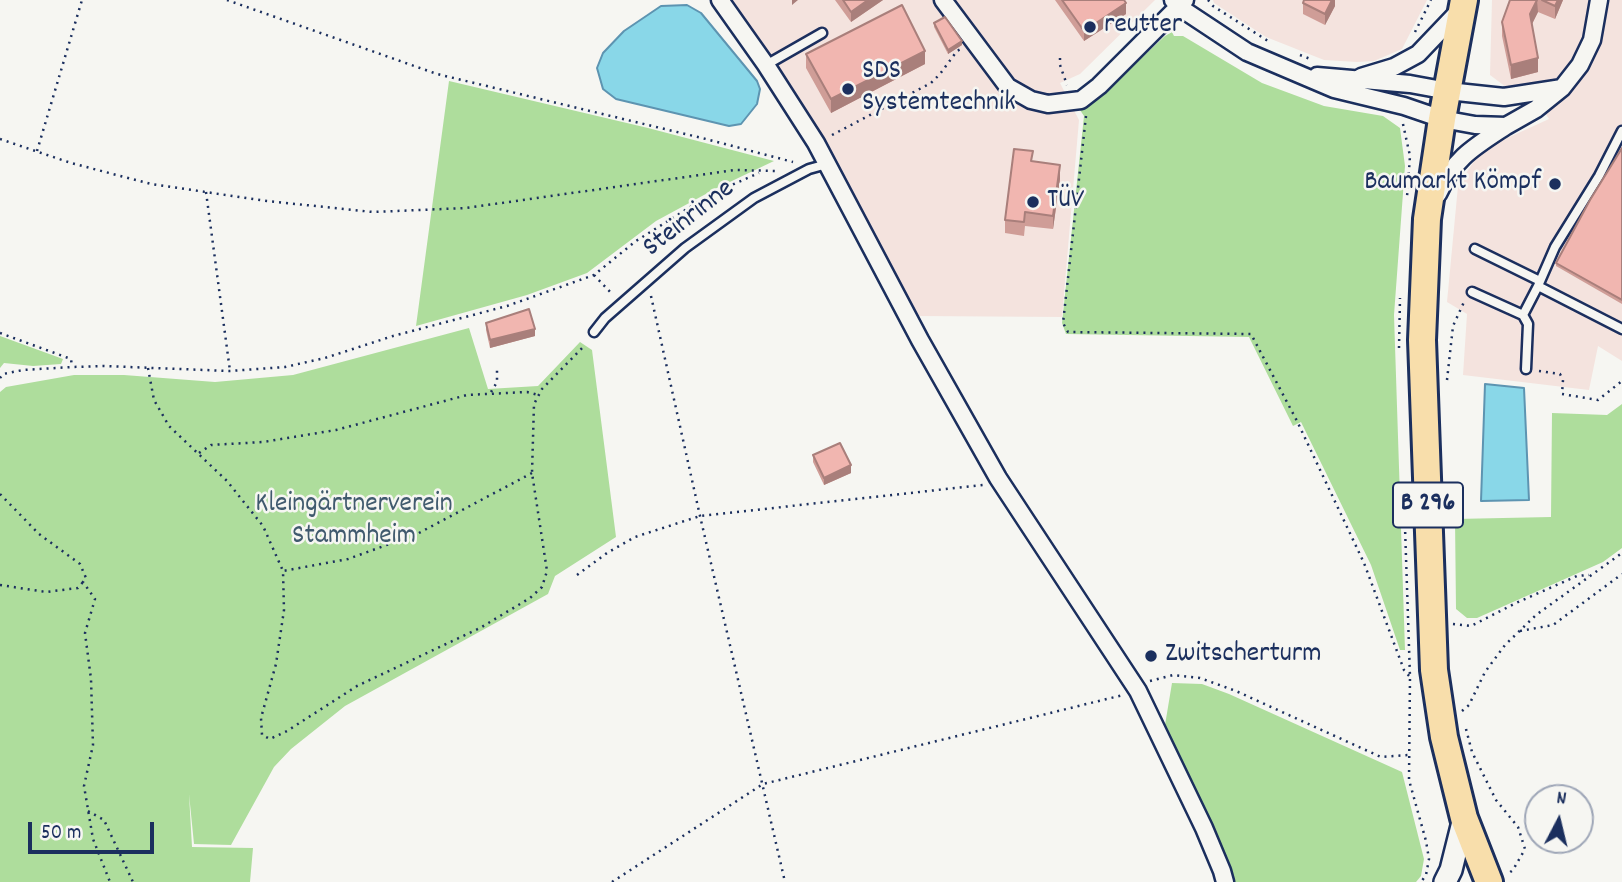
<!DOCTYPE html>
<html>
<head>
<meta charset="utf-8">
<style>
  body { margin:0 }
  #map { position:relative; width:1622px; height:882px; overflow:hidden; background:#f6f6f2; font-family:Dekko,sans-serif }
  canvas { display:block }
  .north { position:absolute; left:1524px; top:784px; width:70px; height:70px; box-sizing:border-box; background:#f6f6f2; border:2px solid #9ea6b7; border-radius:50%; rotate:7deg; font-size:19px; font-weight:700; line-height:28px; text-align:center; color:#1b2f5e }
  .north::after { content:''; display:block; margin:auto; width:24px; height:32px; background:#1b2f5e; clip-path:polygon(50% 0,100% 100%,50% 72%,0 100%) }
  .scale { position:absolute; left:28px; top:822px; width:126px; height:32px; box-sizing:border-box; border:4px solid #1b2f5e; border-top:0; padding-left:9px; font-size:21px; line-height:24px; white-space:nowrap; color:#1b2f5e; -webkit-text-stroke:5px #f6f6f2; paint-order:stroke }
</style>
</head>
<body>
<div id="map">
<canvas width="1622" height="882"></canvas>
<div class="north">N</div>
<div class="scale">50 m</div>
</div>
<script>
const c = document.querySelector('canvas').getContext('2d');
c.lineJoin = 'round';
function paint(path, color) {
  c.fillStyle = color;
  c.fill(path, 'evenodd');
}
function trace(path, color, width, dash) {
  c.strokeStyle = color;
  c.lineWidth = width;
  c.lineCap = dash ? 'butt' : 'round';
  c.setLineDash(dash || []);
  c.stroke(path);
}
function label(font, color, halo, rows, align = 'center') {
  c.font = font + ' Dekko,sans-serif';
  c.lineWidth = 5;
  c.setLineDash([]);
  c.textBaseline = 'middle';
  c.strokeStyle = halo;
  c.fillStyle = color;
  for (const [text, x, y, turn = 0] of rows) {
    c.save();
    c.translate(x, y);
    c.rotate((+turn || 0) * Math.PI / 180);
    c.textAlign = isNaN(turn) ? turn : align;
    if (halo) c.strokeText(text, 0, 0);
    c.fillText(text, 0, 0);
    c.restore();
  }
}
paint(new Path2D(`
  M727 0H1155L1080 74 1060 83 1079 120 1062 317 918 316 838 164 818 132Z
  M1213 0H1427L1402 49 1374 61 1357 62 1324 60 1266 37 1214 3Z
  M1492 0H1622V361L1598 346 1589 390 1463 375 1467 314 1447 302 1458 186 1481 150 1549 119 1528 86 1506 87 1490 75Z`), '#f4e3de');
paint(new Path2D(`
  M1172 32 1174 36H1183L1262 83 1324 106 1383 116 1400 128 1405 166 1394 315 1405 650H1400L1371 565 1301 422 1293 426 1249 337 1066 334 1062 323 1084 116 1078 107 1105 92 1165 36Z
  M449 81 648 128 774 161 715 189 656 221 587 273 527 295 416 326Z
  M469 328 488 389 538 386 580 342 592 350 616 537 555 576 548 594 345 706 291 749 274 767 231 845 194 844 189 794 192 847 253 848 250 882H0V392L6 387 74 375H124L215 382 293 375Z
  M0 336 63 359 61 364 33 366 4 363 0 368Z
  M1622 404V548L1603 562 1477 618H1467L1456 609 1455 519 1551 517 1552 413 1607 415Z
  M1172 683 1202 684 1229 694 1402 772 1424 859 1421 876 1416 882H1232L1228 867 1165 725Z`), '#aedd9c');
const water = new Path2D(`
  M687 5 701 13 757 81 760 89 757 104 741 124 729 126 616 99 603 89 597 68 603 53 624 31 661 6Z
  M1485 384 1524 388 1529 500 1481 501Z`);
paint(water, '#89d7e8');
trace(water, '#5d94b1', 2);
const service = new Path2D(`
  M766 65 822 33
  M1475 249 1540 281
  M1538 286 1555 247 1599 176 1622 131
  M1472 292 1523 315 1538 286 1622 329
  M1523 315 1528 324 1526 369
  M594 332 605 318 685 248 754 198 809 169 827 164`);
const minor = new Path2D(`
  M720 0 766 65 816 143 920 340 998 478 1138 691 1204 828 1222 871 1225 882
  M943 0 1008 87 1031 100 1048 104 1081 100 1099 86 1185 0
  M1173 0 1179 7 1247 52 1334 89 1404 106 1442 119 1475 125 1506 126 1536 109 1562 88 1580 65 1592 40 1599 0
  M1317 76 1410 84 1448 91 1504 97 1562 88
  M1361 77 1394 67 1418 54 1459 11
  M1438 194C1454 158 1474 147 1506 126`);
const tertiary = new Path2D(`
  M1445 882 1451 870 1464 818`);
const primary = new Path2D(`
  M1464 0 1442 119 1427 219 1422 340 1434 670 1444 737 1464 818 1489 882`);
trace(service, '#1b2f5e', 13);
trace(minor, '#1b2f5e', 21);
trace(tertiary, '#1b2f5e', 26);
trace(primary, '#1b2f5e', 32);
trace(new Path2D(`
  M227 0 437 74 706 139 793 162
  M1208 0 1213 6 1268 41
  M1415 32 1431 0
  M1300 55 1313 60
  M1060 58V65L1067 85
  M1086 116 1063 323 1068 332 1251 334 1297 421 1364 563 1404 670 1410 677
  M1403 124 1410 156 1407 197
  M832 135 931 83 940 74 957 51 961 49
  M0 139 71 163 151 184 267 201 373 212 466 208 735 170 777 171
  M37 151 82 0
  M206 192 230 371
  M594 275 613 295
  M651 296 700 516 785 882
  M0 333 71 359 72 367
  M1399 348 1400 298
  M148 368 154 400 169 426 227 481 263 526 283 571
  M1539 371 1560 374 1563 380 1562 394 1598 400 1622 381
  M0 378 3 374 23 370 72 367 104 366 230 371 285 367 325 358 393 336 507 306 594 275 636 241 711 194 759 173
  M1447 380 1453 326 1464 302
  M491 392 497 382V370
  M199 453 211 445 263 442 336 430 467 395 527 392 538 395
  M532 473 417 534 348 559 283 571 284 610 276 664 261 718 262 735 270 739 287 731 357 686 480 628 530 598 542 587 547 571 532 473 534 404 542 389 585 345
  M0 494 39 534 80 564 86 578 83 582 95 599 85 633 91 679 93 745 84 786 93 839 110 882
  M1404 497 1410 677 1409 780 1426 841 1429 859 1426 875 1421 882
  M577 575 607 553 635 537 700 516 983 485
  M0 585 46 592 78 588 83 582
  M1453 624 1471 626 1516 603 1577 576 1589 575
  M1520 631 1553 625 1622 574
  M1150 681 1173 675 1200 678 1236 691 1381 757 1409 755
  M1462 711 1469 705 1485 672 1505 645 1536 615 1622 553
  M1466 729 1472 752 1496 800 1518 827 1525 849 1513 870 1509 873
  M88 811 104 820 133 882
  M612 882 763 784 1123 695`), '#1b2f5e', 2.5, [2, 5]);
trace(service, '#f6f6f2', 8);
trace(minor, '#f6f6f2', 16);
trace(tertiary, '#f6f6f2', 21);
trace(primary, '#f8deab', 26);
paint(new Path2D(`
  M835 0H883L851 22Z
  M1055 0H1124L1126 14 1084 41Z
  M1335 0V6L1325 25 1303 14V3Z
  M1510 0H1563L1555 19 1538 12 1532 24 1538 72 1511 79 1502 36V22Z
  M934 23 962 45 948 54 934 27Z
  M806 54 925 64 831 113 806 68Z
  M1622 148V304L1556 266V263Z
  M1060 179 1053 229 1025 226 1024 236 1005 233V220Z
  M486 323 535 336 490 348 486 330Z
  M813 455 851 473 824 485 813 462Z`), '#cf9d97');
paint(new Path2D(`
  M792 0H798L792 5Z
  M868 0H883L851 22V12Z
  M1332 0H1335V6L1325 25V14Z
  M1537 0 1538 12 1530 28V14Z
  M1558 0H1563L1555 19V6Z
  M1126 3V14L1084 41V31Z
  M962 41V45L948 54V50Z
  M925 51V64L831 113V99Z
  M1538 58V72L1511 79V65Z
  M1060 165V179L1053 229V216Z
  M535 329V336L490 348V340Z
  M851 465V473L824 485V478Z`), '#a97f7b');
const building = new Path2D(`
  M843 0H868L851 12Z
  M1062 0H1124L1126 3 1084 31Z
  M1304 0H1332L1325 14 1303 3Z
  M1510 0H1537L1530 14 1538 58 1511 65 1502 22Z
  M1542 0H1558L1555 6Z
  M902 5 925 51 831 99 806 54Z
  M945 17 962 41 948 50 934 23Z
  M1622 148V300L1556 263 1590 200Z
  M1014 149 1033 151 1031 161 1060 165 1053 216 1025 212 1024 222 1005 220Z
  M529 309 535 329 490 340 486 323Z
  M840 443 851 465 824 478 813 455Z`);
paint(building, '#f1b6b0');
trace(building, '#a97f7b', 2);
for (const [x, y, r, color] of [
  [1090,27,7,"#1b2f5e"],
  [848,89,7,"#1b2f5e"],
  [1555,184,7,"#1b2f5e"],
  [1033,202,7,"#1b2f5e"],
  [1151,656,7,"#1b2f5e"]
]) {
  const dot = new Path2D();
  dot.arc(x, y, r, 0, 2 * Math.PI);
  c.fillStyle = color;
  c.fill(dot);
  trace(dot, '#f6f6f2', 2.5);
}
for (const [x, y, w] of [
  [1428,505,70]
]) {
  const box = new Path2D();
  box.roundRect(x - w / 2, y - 22.5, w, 45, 5);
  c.fillStyle = '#f6f6f2';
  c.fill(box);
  trace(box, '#1b2f5e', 2);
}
label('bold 26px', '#1b2f5e', null, [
  ["B 296",1428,505]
]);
label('28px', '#1b2f5e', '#f6f6f2', [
  ["reutter",1104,27],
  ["SDS",862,73],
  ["Systemtechnik",862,105],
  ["Baumarkt Kömpf",1541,184,"right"],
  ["TÜV",1047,202],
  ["Zwitscherturm",1165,656]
], 'left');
label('28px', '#1b2f5e', '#f6f6f2', [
  ["Steinrinne",690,220,-38]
]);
label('28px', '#405a6e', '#f6f6f2', [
  ["Kleingärtnerverein",354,506],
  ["Stammheim",354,538]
]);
</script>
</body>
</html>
